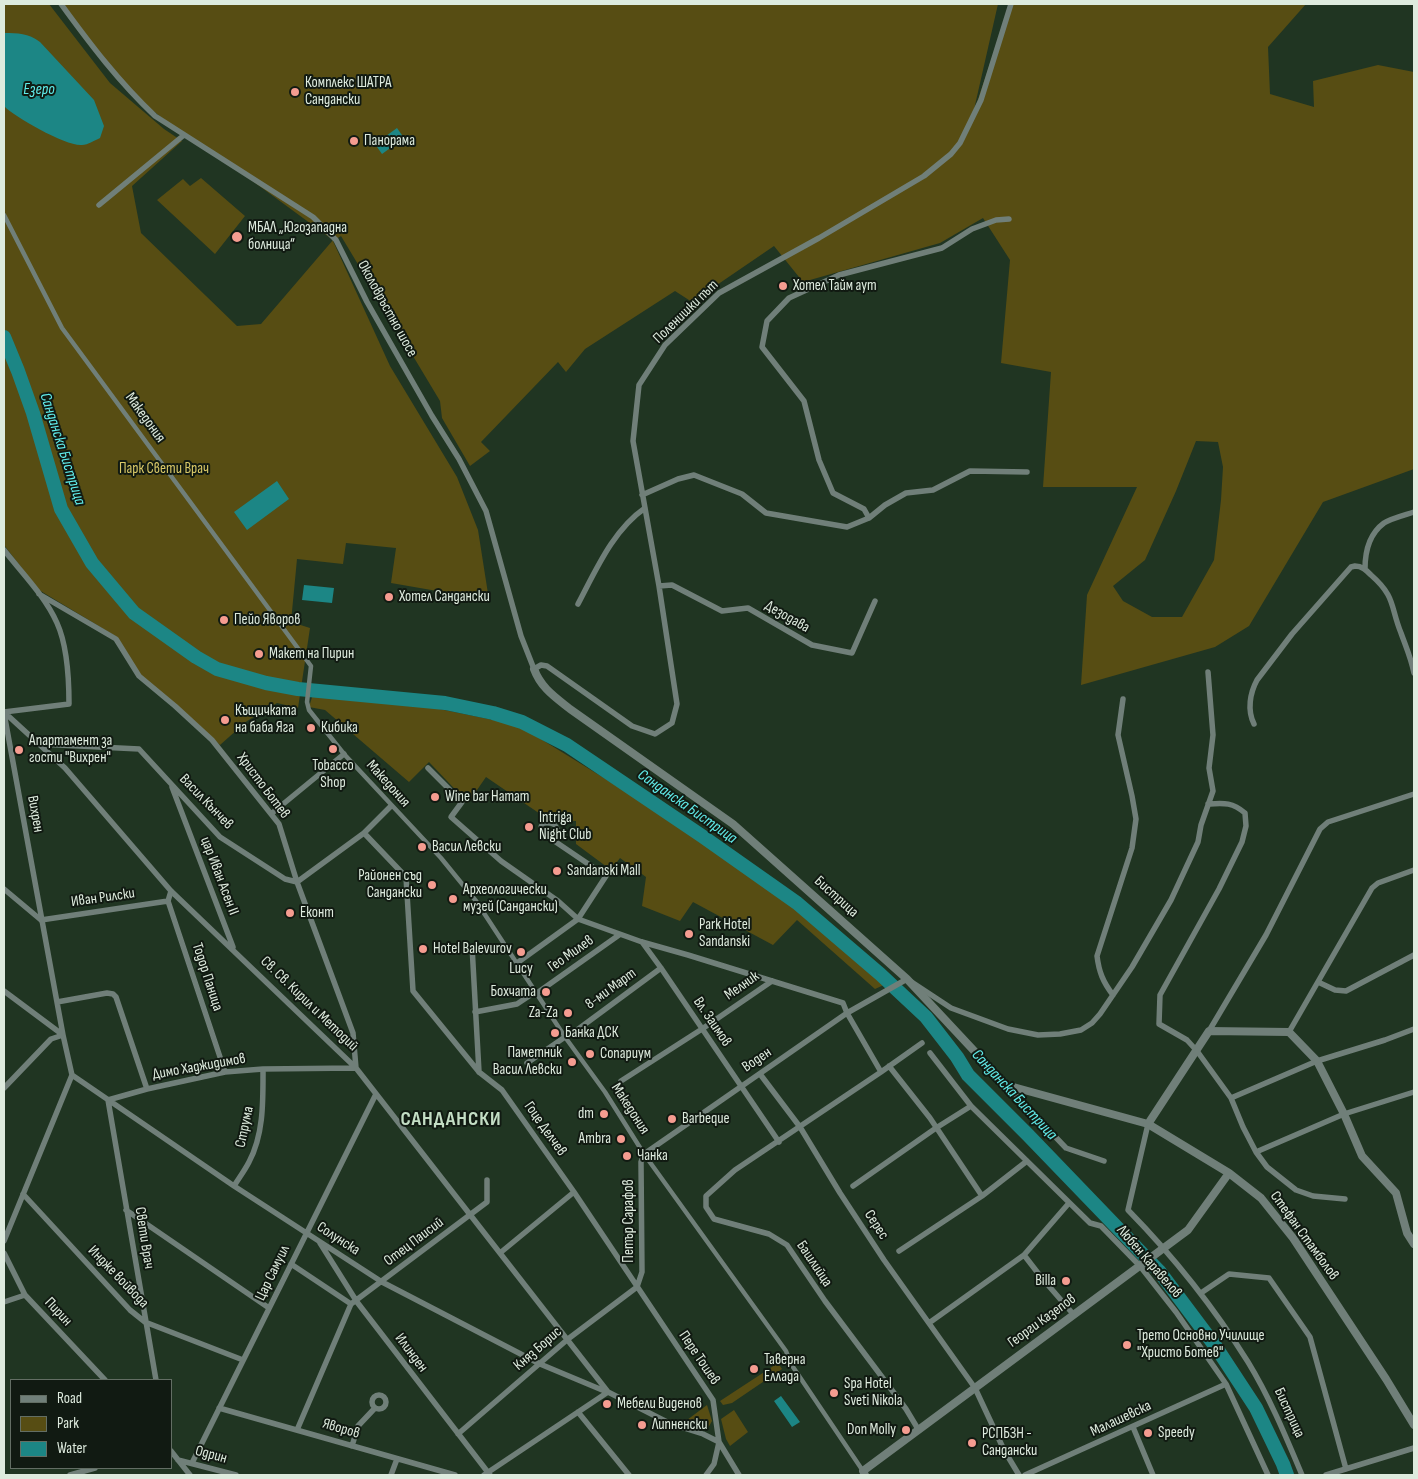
<!DOCTYPE html>
<html>
<head>
<meta charset="utf-8">
<style>
  body { margin:0 }
  #map { position:relative; width:1418px; height:1479px; overflow:hidden; background:#203522; font-family:"Sofia Sans Condensed",sans-serif }
  canvas { display:block }
  .frame { position:absolute; inset:0; border:5px solid #deebde; pointer-events:none }
  .legend { position:absolute; left:10px; top:1379px; width:162px; height:90px; box-sizing:border-box; background:#111a12; border:1px solid #636e64; margin:0; padding:6px 9px; list-style:none; font-size:15px; color:#deebde }
  .legend li { display:flex; align-items:center; gap:10px; height:25px }
  .legend b { width:25px; border:1px solid #636e64 }
</style>
</head>
<body>
<div id="map">
<canvas width="1418" height="1479"></canvas>
<div class="frame"></div>
<ul class="legend">
<li><b style="height:6px;background:#707f79"></b>Road</li>
<li><b style="height:14px;background:#574d13"></b>Park</li>
<li><b style="height:14px;background:#1c8685"></b>Water</li>
</ul>
</div>
<script>
const c = document.querySelector('canvas').getContext('2d');
c.lineJoin = 'round';
function paint(path, color) {
  c.fillStyle = color;
  c.fill(path, 'evenodd');
}
function trace(path, color, width, dash) {
  c.strokeStyle = color;
  c.lineWidth = width;
  c.lineCap = dash ? 'butt' : 'round';
  c.setLineDash(dash || []);
  c.stroke(path);
}
function label(font, color, halo, rows, align = 'center') {
  c.font = font + ' "Sofia Sans Condensed",sans-serif';
  c.lineWidth = 4;
  c.setLineDash([]);
  c.textBaseline = 'middle';
  c.strokeStyle = halo;
  c.fillStyle = color;
  for (const [text, x, y, turn = 0] of rows) {
    c.save();
    c.translate(x, y);
    c.rotate((+turn || 0) * Math.PI / 180);
    c.textAlign = isNaN(turn) ? turn : align;
    if (halo) c.strokeText(text, 0, 0);
    c.fillText(text, 0, 0);
    c.restore();
  }
}
paint(new Path2D(`
  M4 4H49L110 83 164 129 182 141 132 186 141 233 237 326 261 324 333 240 228 163 184 135 133 95 61 4H998L973 114 1010 4H1306L1268 47 1270 94 1314 107 1313 81 1378 65 1414 72V469L1323 502 1249 626 1215 647 1081 685 1087 595 1137 487H1043L1051 372 1001 363 1010 260 983 218 940 243 803 282 774 246 692 302 675 291 585 349 566 372 558 362 481 442 490 451 470 466 442 418 440 401 341 236 333 241 390 366 457 477 478 530 489 600 391 583 396 548 346 543 343 564 297 559 291 622 310 628 298 708 277 703 247 721 220 745 189 716 142 678 117 637 39 590 4 545ZM1196 441 1218 442 1223 467 1221 500 1214 560 1182 617H1152L1123 601 1113 586 1145 560 1176 491Z
  M201 178 245 216 215 254 157 200 183 179 190 186Z
  M313 694 400 701 518 725 672 820 803 913 886 984 875 989 797 920 773 945 693 902 680 921 642 906 646 877 620 858 611 870 576 844V821L549 820 486 777 468 803 429 762 409 782 325 710 309 707Z
  M778 1363 782 1369 732 1403 723 1405 720 1401Z
  M707 1405 712 1421 708 1428 683 1423Z
  M734 1410 748 1432 730 1446 726 1439 721 1419Z`), '#574d13');
paint(new Path2D(`
  M4 33C18 33 28 33 40 42L94 100 104 126 100 138C95 140 88 145 82 145 68 147 14 117 4 106Z
  M397 128 404 138 382 154 375 144Z
  M277 481 289 499 247 530 234 512Z
  M304 585 334 588 332 603 302 600Z
  M781 1396 800 1422 792 1427 774 1401Z`), '#1c8685');
trace(new Path2D(`
  M4 337 18 371 33 413 61 509 92 563 134 613 196 657 217 669 266 683 298 689 445 703 493 713 522 722 567 745 702 836 797 903 880 974 926 1017 957 1057 968 1075 1028 1135 1159 1271 1216 1347 1256 1408 1283 1464 1287 1475`), '#1c8685', 14);
trace(new Path2D(`
  M4 215 62 328 311 666 307 702 309 710 344 754 441 858 476 901 565 1037 605 1092 644 1154 786 1351 791 1364 863 1471`), '#707f79', 4.5);
trace(new Path2D(`
  M61 4C90 44 119 82 155 116L313 217 336 240 367 302 432 416 459 459 486 511 521 636 534 669 541 665 547 666 632 726 655 734 672 723 677 704 659 586 633 441 639 385 665 345 719 293 819 238 924 176 951 154 960 143 981 100 1011 4
  M99 205 184 135
  M642 495 678 479 694 475 742 494 766 513 847 527 869 518 864 509 833 493 819 460 804 401 762 347 767 321 789 298 839 275 942 248 972 229 996 220 1009 219
  M869 518 885 505 906 493 933 490 970 471 1027 472
  M4 550C22 573 45 596 57 623 67 645 69 679 69 704L4 712
  M1365 569C1365 553 1369 534 1384 523 1392 518 1405 515 1414 512
  M659 586 672 585 722 611 748 608 812 645 852 653 875 601
  M39 594 116 639 139 676 175 706 212 740 279 824 297 882 353 1033 356 1068 263 1069 225 1072 147 1089 108 1100 156 1380
  M578 604C596 570 613 530 645 508
  M4 712 65 768 171 891 356 1068 608 1392 671 1424 703 1434 719 1442
  M4 713 63 1035 4 991
  M1254 724C1247 710 1250 693 1257 680L1292 634 1351 567 1355 566C1362 566 1366 570 1371 575 1396 597 1390 606 1401 633 1406 647 1411 658 1414 673
  M39 744 139 749 220 837 285 879 297 882 364 833 391 806
  M428 768 462 802 451 817 501 861 558 901 578 919 642 942 688 955 843 1003 847 1013 881 1072 735 1170 706 1196V1207L714 1219 769 1234 787 1245 825 1301 906 1409 918 1429
  M172 787 233 947
  M1208 804C1224 803 1232 802 1245 813L1246 826 1242 842 1219 889 1160 995 1159 1024 1187 1040 1197 1051 1231 1098 1243 1127 1256 1152 1267 1167 1296 1190 1313 1196 1345 1199
  M271 814 344 754
  M364 833 406 877 413 991 479 1072 502 1090 574 1192 713 1400 719 1442 739 1475
  M4 889 41 920
  M171 891 168 901 225 1072
  M41 920 168 901
  M642 942 661 968 779 1142
  M472 946 479 1072
  M517 963 578 919 606 876 544 834 541 827 543 823C554 822 556 824 559 834L554 841
  M1318 982 1335 990 1346 991 1414 955
  M537 993 619 935
  M1113 995C1103 982 1099 972 1097 956L1132 848 1136 819 1132 796 1118 735 1123 699
  M57 1002 107 993 113 994 116 997 147 1089
  M475 1012 517 1004 532 994
  M577 1030 661 968
  M1209 1031 1266 935 1320 829 1328 822 1414 794
  M1289 1032 1372 888 1378 883 1414 870
  M930 1053 971 1106 1090 1223 1101 1226 1140 1266 1176 1312 1226 1384 1268 1475
  M527 1063 565 1037
  M889 1066 930 1118 982 1196
  M881 1072 922 1043
  M760 1074 800 1127 840 1193 884 1260 975 1388 1004 1450 1019 1475
  M72 1075 234 1186 382 1282 540 1364 607 1392
  M621 1081 702 1029 772 981
  M1006 1085 1066 1148 1104 1161
  M4 1088 51 1039 63 1035 72 1075
  M1231 1098 1317 1061 1385 1040 1414 1029
  M1148 1124 1128 1210C1174 1257 1213 1306 1248 1362 1270 1398 1286 1437 1302 1475
  M1256 1152 1344 1114 1414 1092
  M234 1186C239 1178 245 1170 249 1162 264 1134 263 1100 263 1069
  M853 1186 936 1128 971 1106
  M23 1194 130 1310 145 1322 243 1360
  M126 1210 269 1308
  M4 1241 72 1075
  M320 1243 357 1302 490 1475
  M899 1251 982 1196 1027 1161
  M4 1253 25 1295 105 1380
  M500 1253 574 1192
  M1024 1255 1041 1277 1074 1315
  M291 1264 351 1304
  M637 1287 642 1272 641 1162 644 1154 847 1013 907 979 951 1008 1008 1029 1038 1035 1060 1034 1081 1030 1092 1023 1100 1014 1132 967 1171 900 1198 842 1201 825 1213 791 1209 768 1213 735 1208 672
  M1201 1293 1229 1274 1269 1278 1310 1337 1346 1469
  M4 1302 25 1295
  M929 1323 1024 1255 1069 1203
  M372 1402a7 7 0 1 1 14 0a7 7 0 1 1-14 0Z
  M219 1408 455 1475
  M578 1412 629 1475
  M1133 1427 1153 1475
  M297 1430 351 1304 487 1202V1180
  M458 1434 568 1339 637 1287
  M352 1446 358 1426 375 1408
  M171 1451 190 1475
  M178 1460 236 1475
  M192 1463 376 1094
  M70 1475 95 1468
  M391 1475 397 1459
  M484 1475 608 1392
  M706 1475 714 1464 719 1442
  M1025 1475 1226 1384
  M1326 1475 1414 1448`), '#707f79', 5.5);
trace(new Path2D(`
  M534 669C541 688 555 697 570 709L733 824 907 979 1006 1085 1148 1124 1229 1173 1261 1198 1293 1238 1386 1379 1414 1425
  M1148 1124 1209 1031 1289 1032 1317 1061 1344 1114 1362 1156 1396 1193 1407 1233 1414 1244
  M865 1475 863 1471 1188 1230 1229 1173`), '#707f79', 8);
for (const [x, y, r, color] of [
  [295,92,5,"#f59c90"],
  [354,141,5,"#f59c90"],
  [237,237,6,"#f59c90"],
  [783,286,5,"#f59c90"],
  [389,597,5,"#f59c90"],
  [224,620,5,"#f59c90"],
  [259,654,5,"#f59c90"],
  [225,720,5,"#f59c90"],
  [311,728,5,"#f59c90"],
  [333,749,5,"#f59c90"],
  [19,750,5,"#f59c90"],
  [435,797,5,"#f59c90"],
  [529,827,5,"#f59c90"],
  [422,847,5,"#f59c90"],
  [557,871,5,"#f59c90"],
  [432,885,5,"#f59c90"],
  [453,899,5,"#f59c90"],
  [290,913,5,"#f59c90"],
  [689,934,5,"#f59c90"],
  [423,949,5,"#f59c90"],
  [521,952,5,"#f59c90"],
  [546,992,5,"#f59c90"],
  [568,1013,5,"#f59c90"],
  [555,1033,5,"#f59c90"],
  [590,1054,5,"#f59c90"],
  [572,1062,5,"#f59c90"],
  [604,1114,5,"#f59c90"],
  [672,1119,5,"#f59c90"],
  [621,1139,5,"#f59c90"],
  [627,1156,5,"#f59c90"],
  [1066,1281,5,"#f59c90"],
  [1127,1345,5,"#f59c90"],
  [754,1369,5,"#f59c90"],
  [834,1393,5,"#f59c90"],
  [607,1404,5,"#f59c90"],
  [642,1425,5,"#f59c90"],
  [906,1430,5,"#f59c90"],
  [1148,1433,5,"#f59c90"],
  [972,1443,5,"#f59c90"]
]) {
  const dot = new Path2D();
  dot.arc(x, y, r, 0, 2 * Math.PI);
  c.fillStyle = color;
  c.fill(dot);
  trace(dot, '#111a12', 2);
}
label('15px', '#deebde', '#111a12', [
  ["Комплекс ШАТРА",305,83],
  ["Сандански",305,100],
  ["Панорама",364,141],
  ["МБАЛ „Югозападна",248,228],
  ["болница“",248,245],
  ["Хотел Тайм аут",793,286],
  ["Хотел Сандански",399,597],
  ["Пейо Яворов",234,620],
  ["Макет на Пирин",269,654],
  ["Къщичката",235,711],
  ["на баба Яга",235,728],
  ["Кибика",321,728],
  ["Апартамент за",29,741],
  ["гости \"Вихрен\"",29,758],
  ["Tobacco",333,766,"center"],
  ["Shop",333,783,"center"],
  ["Wine bar Hamam",445,797],
  ["Intriga",539,818],
  ["Night Club",539,835],
  ["Васил Левски",432,847],
  ["Sandanski Mall",567,871],
  ["Районен съд",422,876,"right"],
  ["Сандански",422,893,"right"],
  ["Археологически",463,890],
  ["музей (Сандански)",463,907],
  ["Еконт",300,913],
  ["Park Hotel",699,925],
  ["Sandanski",699,942],
  ["Hotel Balevurov",433,949],
  ["Lucy",521,969,"center"],
  ["Бохчата",536,992,"right"],
  ["Za-Za",558,1013,"right"],
  ["Банка ДСК",565,1033],
  ["Паметник",562,1053,"right"],
  ["Васил Левски",562,1070,"right"],
  ["Сопариум",600,1054],
  ["dm",594,1114,"right"],
  ["Barbeque",682,1119],
  ["Ambra",611,1139,"right"],
  ["Чанка",637,1156],
  ["Billa",1056,1281,"right"],
  ["Трето Основно Училище",1137,1336],
  ["\"Христо Ботев\"",1137,1353],
  ["Таверна",764,1360],
  ["Еллада",764,1377],
  ["Spa Hotel",844,1384],
  ["Sveti Nikola",844,1401],
  ["Мебели Виденов",617,1404],
  ["Липненски",652,1425],
  ["Don Molly",896,1430,"right"],
  ["Speedy",1158,1433],
  ["РСПБЗН -",982,1434],
  ["Сандански",982,1451]
], 'left');
label('15px', '#deebde', '#111a12', [
  ["Околовръстно шосе",387,309,61],
  ["Поленишки път",686,312,-44],
  ["Македония",145,418,54],
  ["Дезодава",787,617,30],
  ["Македония",388,784,48],
  ["Христо Ботев",263,786,53],
  ["Васил Кънчев",206,802,46],
  ["Вихрен",35,814,80],
  ["цар Иван Асен II",219,876,69],
  ["Бистрица",836,897,42],
  ["Иван Рилски",103,898,-8],
  ["Гео Милев",571,954,-35],
  ["Тодор Паница",207,977,72],
  ["Мелник",742,986,-35],
  ["8-ми Март",611,989,-36],
  ["Св. Св. Кирил и Методий",309,1004,44],
  ["Вл. Заимов",712,1022,56],
  ["Воден",757,1060,-34],
  ["Димо Хаджидимов",199,1067,-10],
  ["Македония",630,1109,57],
  ["Струма",245,1127,-78],
  ["Гоце Делчев",545,1129,55],
  ["Петър Сарафов",629,1221,-90],
  ["Серес",876,1225,57],
  ["Стефан Стамболов",1304,1236,54],
  ["Свети Врач",144,1238,81],
  ["Солунска",338,1239,33],
  ["Отец Паисий",414,1242,-37],
  ["Любен Каравелов",1149,1262,49],
  ["Башлийца",814,1264,56],
  ["Цар Самуил",273,1273,-64],
  ["Индже войвода",118,1277,46],
  ["Пирин",58,1312,47],
  ["Георги Казепов",1042,1321,-36],
  ["Княз Борис",538,1349,-41],
  ["Илинден",411,1353,53],
  ["Пере Тошев",699,1358,56],
  ["Бистрица",1289,1413,65],
  ["Малашевска",1121,1419,-25],
  ["Яворов",341,1429,16],
  ["Одрин",211,1455,15]
]);
label('15px', '#dac968', '#111a12', [
  ["Парк Свети Врач",164,469]
]);
label('italic 16px', '#61edeb', '#111a12', [
  ["Езеро",39,90],
  ["Санданска Бистрица",62,449,72],
  ["Санданска Бистрица",687,807,35],
  ["Санданска Бистрица",1014,1095,47]
]);
c.letterSpacing = '1px';
label('bold 20px', '#c3ddc4', '#111a12', [
  ["САНДАНСКИ",451,1120]
]);
c.letterSpacing = '0px';
</script>
</body>
</html>
